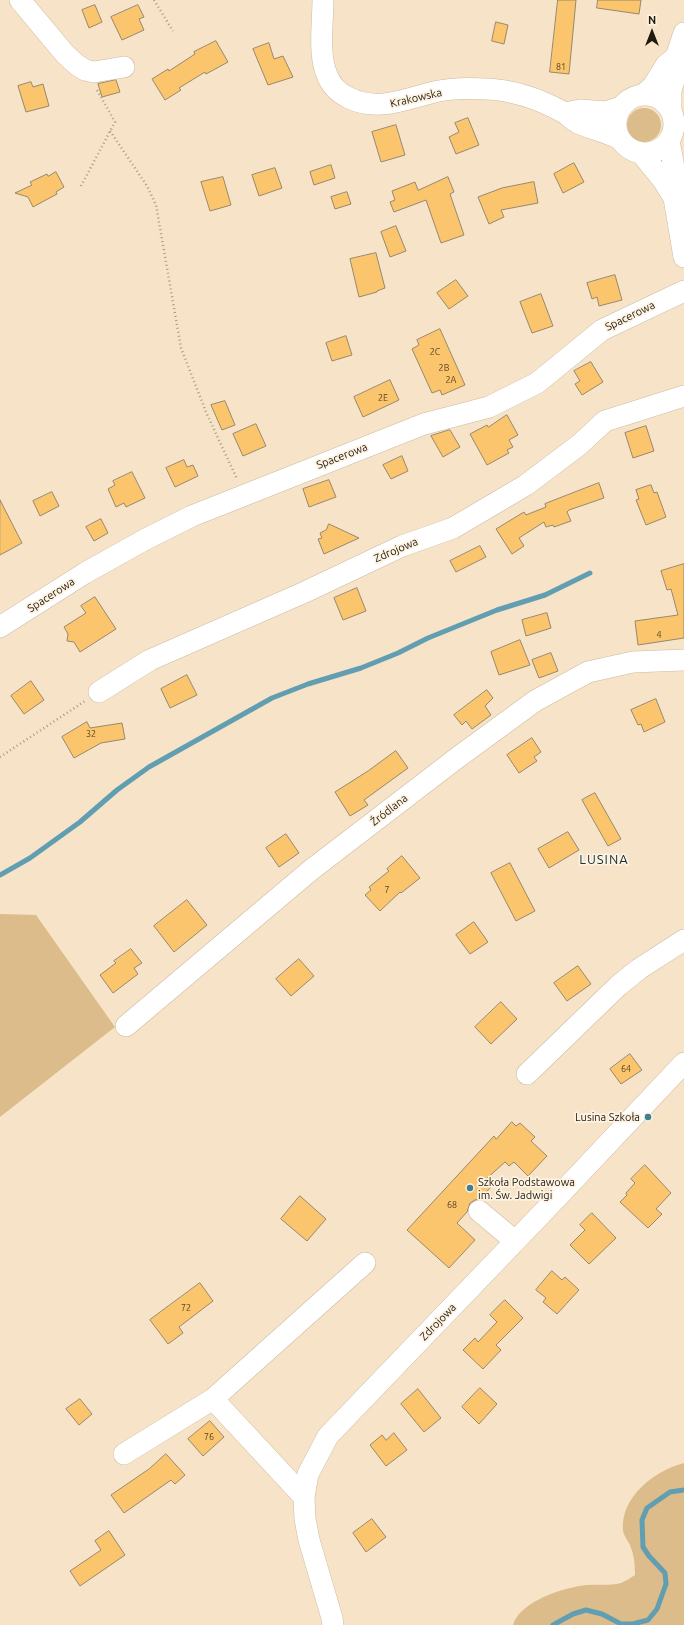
<!DOCTYPE html>
<html>
<head>
<meta charset="utf-8">
<style>
  body { margin:0 }
  #map { position:relative; width:684px; height:1625px; overflow:hidden; background:#f7e4c8; font-family:Ubuntu,sans-serif }
  canvas { display:block }
  .north { position:absolute; left:632px; top:12px; width:40px; height:40px; -webkit-text-stroke:3px #fef3e2; paint-order:stroke; rotate:0deg; font-size:11px; font-weight:700; line-height:16px; text-align:center; color:#201a0f }
  .north::after { content:''; display:block; margin:auto; width:14px; height:18px; background:#201a0f; clip-path:polygon(50% 0,100% 100%,50% 72%,0 100%) }
</style>
</head>
<body>
<div id="map">
<canvas width="684" height="1625"></canvas>
<div class="north">N</div>
</div>
<script>
const c = document.querySelector('canvas').getContext('2d');
c.lineJoin = 'round';
function paint(path, color) {
  c.fillStyle = color;
  c.fill(path, 'evenodd');
}
function trace(path, color, width, dash) {
  c.strokeStyle = color;
  c.lineWidth = width;
  c.lineCap = dash ? 'butt' : 'round';
  c.setLineDash(dash || []);
  c.stroke(path);
}
function label(font, color, halo, rows, align = 'center') {
  c.font = font + ' Ubuntu,sans-serif';
  c.lineWidth = 3.5;
  c.setLineDash([]);
  c.textBaseline = 'middle';
  c.strokeStyle = halo;
  c.fillStyle = color;
  for (const [text, x, y, turn = 0] of rows) {
    c.save();
    c.translate(x, y);
    c.rotate((+turn || 0) * Math.PI / 180);
    c.textAlign = isNaN(turn) ? turn : align;
    if (halo) c.strokeText(text, 0, 0);
    c.fillText(text, 0, 0);
    c.restore();
  }
}
paint(new Path2D(`
  M627 125a17 17 0 1 1 34 0a17 17 0 1 1-34 0Z
  M0 914 36 915 115 1027 0 1117Z
  M684 1463V1625H513C520 1601 565 1587 587 1585 598 1584 610 1586 621 1583 626 1581 630 1578 635 1575 635 1564 634 1555 630 1545 628 1541 624 1536 623 1531 620 1497 654 1471 684 1463Z`), '#dcbc8b');
trace(new Path2D(`
  M0 875 30 858 80 822 117 790 149 767 272 698 308 684 361 668 398 653 428 638 497 610 545 595 590 573
  M553 1625 573 1614 586 1610 602 1614 621 1624H633L648 1620 657 1609 666 1584 665 1573 649 1556 643 1547 642 1520 647 1508 670 1492 684 1490`), '#619eb1', 5);
const building = new Path2D(`
  M558 0H576L569 74 550 72Z
  M598 0H641L639 14 597 8Z
  M95 5 102 22 89 28 82 10Z
  M138 5 144 17 139 19 144 30 122 40 111 17Z
  M496 22 508 25 504 44 492 41Z
  M216 41 228 62 206 74 205 72 179 88 181 90 165 100 152 79 168 69 169 71 195 54 194 52Z
  M269 43 274 59 283 56 293 77 268 85 253 49Z
  M116 80 120 92 102 97 98 84Z
  M31 82 33 87 43 84 49 106 26 112 18 86Z
  M468 118 479 145 456 154 449 137 459 132 455 123Z
  M396 125 405 155 381 162 372 132Z
  M574 163 584 182 563 193 554 174Z
  M331 165 335 178 314 185 310 172Z
  M275 168 282 188 259 196 252 175Z
  M56 172 64 187 56 192 57 194 33 207 28 197 15 193 32 185 30 182 47 174 48 176Z
  M223 177 231 205 210 211 201 182Z
  M448 177 454 192 450 194 464 235 441 243 426 200 394 212 390 202 395 200 392 191 415 182 418 190Z
  M534 182 538 203 501 210 504 217 489 224 478 197 502 188Z
  M347 192 351 204 335 209 331 197Z
  M396 226 406 251 390 257 381 232Z
  M376 253 385 288 377 291V292L359 297 350 259Z
  M615 275 622 300 599 306 597 297 592 299 587 283Z
  M456 280 468 296 449 309 437 293Z
  M541 294 553 326 532 333 520 302Z
  M440 329 465 385 442 395 440 390 432 393 412 349 419 345 417 340Z
  M346 336 352 355 332 361 326 343Z
  M591 362 603 382 582 395 575 384 580 381 574 371Z
  M390 380 399 400 363 417 354 397Z
  M225 401 235 425 222 430 211 405Z
  M507 415 518 435 509 440 513 447 507 450 509 453 487 465 470 434 487 425 488 427Z
  M256 424 266 446 243 456 233 434Z
  M646 426 654 451 633 458 625 433Z
  M450 430 460 447 443 457 431 436Z
  M402 456 408 471 391 479 383 465Z
  M184 460 187 467 193 465 198 476 175 487 166 468Z
  M132 472 145 498 126 507 124 503 116 507 108 489 115 485 113 481Z
  M329 480 336 497 309 507 303 489Z
  M599 483 604 498 569 510 567 512 571 521 554 527 553 525 546 527 544 522 519 538 524 546 512 554 496 529 524 512 526 515 546 507 545 504Z
  M651 485 654 493 657 492 666 517 646 525 636 500 639 499 636 490Z
  M52 492 59 506 40 516 33 501Z
  M0 500 22 543 0 555Z
  M101 519 108 533 94 541 86 527Z
  M329 524 359 538 324 554 318 539 322 538 320 533 326 530Z
  M480 546 486 557 456 572 450 561Z
  M684 564V638L638 645 635 621 678 615 671 589 667 590 661 571Z
  M357 588 366 611 343 620 334 598Z
  M95 597 116 629 80 652 74 642 67 641 68 634 64 627 86 613 81 606Z
  M547 613 551 628 526 636 522 620Z
  M520 640 530 665 499 675 491 652Z
  M551 653 558 671 539 678 532 660Z
  M187 675 197 695 170 708 161 689Z
  M31 681 44 700 24 714 11 696Z
  M487 690 493 698 485 706 491 715 472 729 466 721 462 725 454 715Z
  M656 699 665 722 644 732 641 724 638 725 631 710Z
  M87 722 90 728 122 723 125 739 101 743 74 758 62 737Z
  M532 738 541 752 534 757 537 761 519 773 507 755Z
  M396 751 408 768 364 800 368 805 350 816 335 792 368 771Z
  M595 793 621 839 608 846 582 800Z
  M568 832 579 850 549 868 538 849Z
  M286 834 299 853 279 867 266 848Z
  M402 856 420 878 401 893 400 892 380 911 365 895 371 890 369 887 389 871 387 869Z
  M510 863 535 911 516 921 491 873Z
  M187 900 207 925 174 952 154 926Z
  M474 922 488 942 470 954 456 935Z
  M131 949 142 963 134 968 138 974 113 993 100 975 116 963 114 961Z
  M299 959 314 976 291 996 276 979Z
  M578 966 591 984 567 1001 554 983Z
  M501 1002 517 1019 491 1044 475 1027Z
  M630 1054 642 1070 621 1084 610 1069Z
  M512 1122 516 1126 520 1123 535 1137 531 1141 547 1156 528 1176 514 1162 509 1166 505 1162 484 1181 491 1187 480 1199 475 1200 470 1203 467 1212 457 1223 475 1240 449 1268 407 1230 494 1136 496 1139Z
  M645 1165 671 1193 656 1209 662 1214 648 1228 620 1202 627 1195 626 1193 635 1183 631 1179Z
  M300 1196 326 1219 307 1241 281 1219Z
  M592 1213 616 1238 589 1264 570 1245 585 1230 580 1225Z
  M552 1271 562 1280 565 1277 579 1290 557 1314 543 1302 546 1298 536 1290Z
  M200 1283 213 1301 179 1327 183 1333 168 1344 150 1320Z
  M505 1300 523 1318 496 1345 501 1350 483 1369 463 1350 475 1338 478 1342 497 1322 490 1315Z
  M480 1388 497 1404 479 1424 462 1407Z
  M418 1389 441 1418 424 1432 401 1404Z
  M80 1399 92 1414 79 1425 66 1409Z
  M210 1421 224 1437 203 1456 188 1439Z
  M394 1433 407 1450 386 1466 370 1445 382 1435 386 1440Z
  M166 1454 185 1475 175 1484 171 1480 124 1513 111 1495 149 1469Z
  M372 1519 386 1537 366 1552 353 1533Z
  M109 1531 125 1555 80 1586 70 1571 101 1550 95 1541Z`);
paint(building, '#fbc56d');
trace(building, '#98876d', 1);
const minor = new Path2D(`
  M20 0 65 54 77 65 85 70 94 72 124 67
  M323 0C323 23 318 54 327 75 331 86 339 93 349 98 378 112 406 99 434 92 451 88 469 88 486 89 513 90 539 99 563 112 568 115 572 120 578 123 592 129 606 132 620 139
  M643 95 653 86 666 65 676 57
  M616 124a29 29 0 1 1 58 0a29 29 0 1 1-58 0Z
  M671 111V90L677 72 676 57 684 33
  M565 113 580 110 606 112 621 107
  M669 141 677 183 674 198 684 257
  M641 153 663 180 674 198
  M0 627 85 573 146 539 192 516 424 424 489 407 537 383 602 330 684 291
  M99 692 150 660 305 592 402 546 453 528 526 485 579 445 605 421 684 396
  M126 1026 311 870 457 758 535 701 588 672 633 662 684 660
  M527 1074 618 986 639 969 684 940
  M479 1211 515 1241
  M213 1399 365 1263
  M124 1454 213 1399 304 1497
  M333 1625 332 1618 309 1540 305 1519 304 1497 308 1474 328 1436 551 1204 684 1063`);
trace(minor, '#ccba9f', 22);
trace(new Path2D(`
  M154 0 173 31
  M110 131 147 186 156 205 181 348 206 412 237 479
  M81 186 115 122 97 90
  M0 757 85 701`), '#a99a85', 2.5, [1, 3]);
trace(minor, '#fff', 21);
for (const [x, y, r, color] of [
  [648,1117,4,"#407e94"],
  [470,1188,4,"#407e94"]
]) {
  const dot = new Path2D();
  dot.arc(x, y, r, 0, 2 * Math.PI);
  c.fillStyle = color;
  c.fill(dot);
  trace(dot, '#fef3e2', 1.5);
}
label('9px', '#574526', null, [
  ["81",561,67],
  ["2C",435,352],
  ["2B",444,368],
  ["2A",451,380],
  ["2E",383,398],
  ["4",659,635],
  ["32",91,734],
  ["7",387,890],
  ["64",626,1069],
  ["68",452,1205],
  ["72",186,1308],
  ["76",209,1437]
]);
label('11px', '#201a0f', '#fef3e2', [
  ["Krakowska",416,98,-13],
  ["Spacerowa",630,316,-26],
  ["Spacerowa",342,456,-21],
  ["Zdrojowa",396,550,-23],
  ["Spacerowa",51,595,-33],
  ["Źródlana",389,810,-38],
  ["Zdrojowa",438,1322,-46]
]);
label('11px', '#201a0f', '#fef3e2', [
  ["Lusina Szkoła",640,1117],
  ["Szkoła Podstawowa",478,1182,"left"],
  ["im. Św. Jadwigi",478,1195,"left"]
], 'right');
c.letterSpacing = '1px';
label('13px', '#15333d', '#fef3e2', [
  ["LUSINA",604,860]
]);
c.letterSpacing = '0px';
</script>
</body>
</html>
